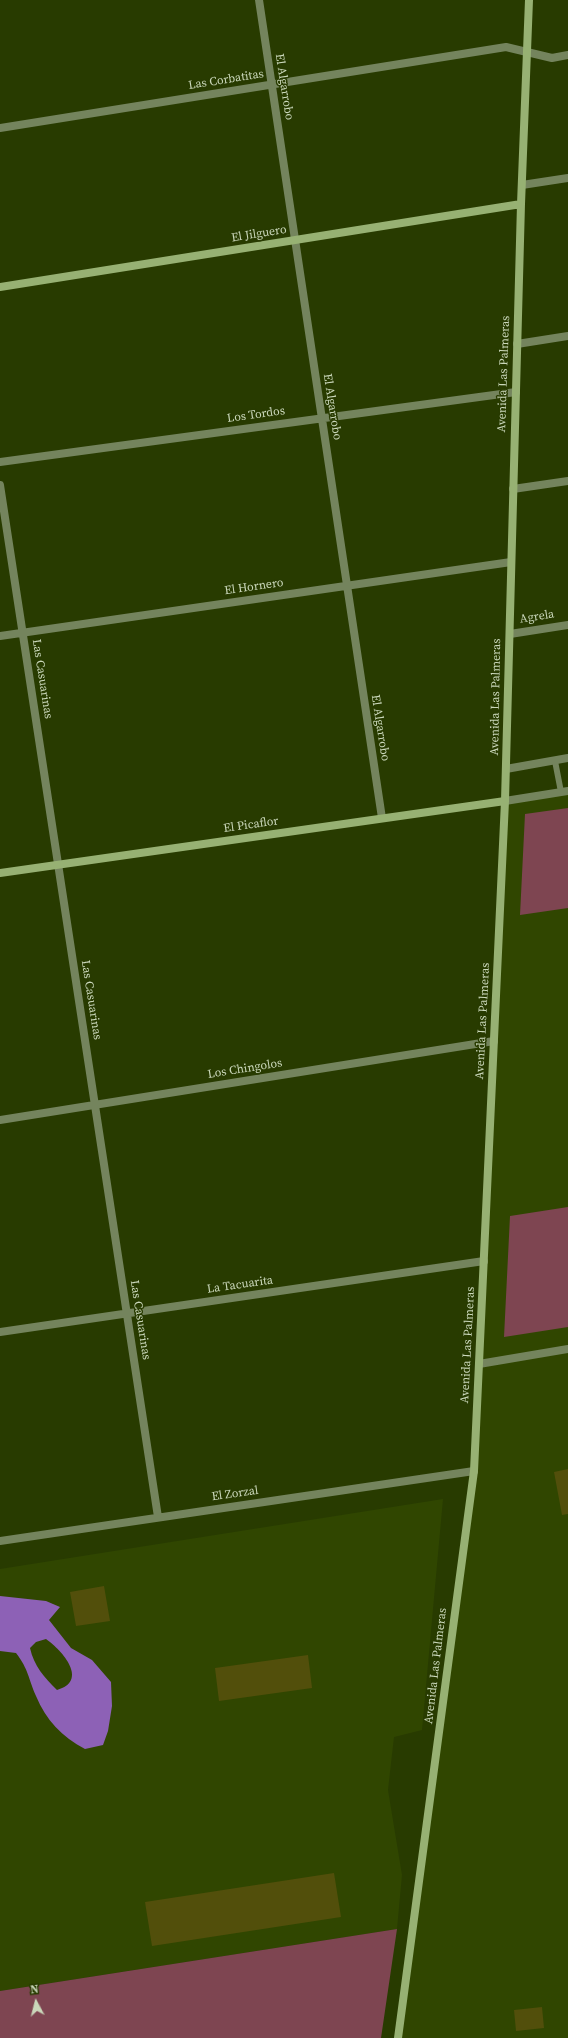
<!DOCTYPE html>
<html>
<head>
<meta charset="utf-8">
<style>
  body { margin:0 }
  #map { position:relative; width:568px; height:2038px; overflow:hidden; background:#283b00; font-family:"Source Serif 4",serif }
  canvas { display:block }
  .north { position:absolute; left:16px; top:1982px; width:40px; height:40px; -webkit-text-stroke:3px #283b00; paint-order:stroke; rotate:353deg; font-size:11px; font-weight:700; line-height:16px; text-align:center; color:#cad7ba }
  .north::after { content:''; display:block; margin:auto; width:14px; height:18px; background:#cad7ba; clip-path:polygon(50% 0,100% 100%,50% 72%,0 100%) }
</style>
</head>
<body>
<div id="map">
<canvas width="568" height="2038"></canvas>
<div class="north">N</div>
</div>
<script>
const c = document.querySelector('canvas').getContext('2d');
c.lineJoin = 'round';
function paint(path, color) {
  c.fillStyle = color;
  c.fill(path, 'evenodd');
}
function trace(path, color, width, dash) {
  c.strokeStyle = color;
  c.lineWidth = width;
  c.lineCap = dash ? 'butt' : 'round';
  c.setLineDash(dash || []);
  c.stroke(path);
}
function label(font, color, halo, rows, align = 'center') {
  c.font = font + ' "Source Serif 4",serif';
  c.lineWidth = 3;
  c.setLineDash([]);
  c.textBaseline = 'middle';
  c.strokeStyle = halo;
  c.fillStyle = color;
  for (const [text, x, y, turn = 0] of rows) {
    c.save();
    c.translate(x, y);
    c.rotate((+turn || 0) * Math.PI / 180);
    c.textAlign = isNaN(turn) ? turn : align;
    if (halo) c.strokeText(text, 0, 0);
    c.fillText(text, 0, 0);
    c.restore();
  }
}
paint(new Path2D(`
  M568 791V2038H398L474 1471 505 801Z
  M443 1499 422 1730 394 1737 388 1790 402 1875 397 1929 0 1991V1569Z`), '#304600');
paint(new Path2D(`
  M568 808V908L520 915 525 814Z
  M568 1207V1327L504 1337 510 1216Z
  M397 1929 381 2038H0V1991Z`), '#7e4551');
paint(new Path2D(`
  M0 1596 46 1601 60 1607 49 1620 71 1648 92 1660 111 1682 112 1706 108 1731 103 1745 85 1749C62 1737 46 1720 36 1696 28 1678 29 1670 16 1653L0 1651ZM46 1639C63 1651 89 1681 57 1690 44 1677 34 1666 30 1648L36 1642Z`), '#8d61b6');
paint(new Path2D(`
  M568 1469V1514L562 1515 554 1472Z
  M104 1586 110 1621 76 1626 70 1592Z
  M308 1655 312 1688 219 1701 215 1668Z
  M334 1873 341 1917 152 1946 145 1902Z
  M542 2007 544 2028 516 2031 514 2010Z`), '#524f0b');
trace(new Path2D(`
  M555 761 561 792`), '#74845d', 6);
trace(new Path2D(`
  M259 0 382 818
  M0 128 506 47 552 58 568 55
  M522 185 568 178
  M517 344 568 336
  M0 462 516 392
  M0 485 158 1517
  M513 489 568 481
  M510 634 568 625
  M0 636 511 562
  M506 769 568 758
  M505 801 568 791
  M0 1120 494 1041
  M0 1332 484 1261
  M479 1364 568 1349
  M0 1541 474 1471`), '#74845d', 8);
trace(new Path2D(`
  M0 287 521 204
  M0 873 505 801
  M398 2038 474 1471 505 801 521 204 529 0`), '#97b173', 8);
label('12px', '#cad7ba', '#283b00', [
  ["Las Corbatitas",226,80,-9],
  ["El Algarrobo",284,87,81],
  ["El Jilguero",259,234,-9],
  ["Avenida Las Palmeras",504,374,-88],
  ["El Algarrobo",332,407,81],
  ["Los Tordos",256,415,-8],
  ["El Hornero",254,587,-8],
  ["Agrela",537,617,-9],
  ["Las Casuarinas",42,679,81],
  ["Avenida Las Palmeras",496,697,-89],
  ["El Algarrobo",380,728,81],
  ["El Picaflor",251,825,-8],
  ["Las Casuarinas",91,1000,81],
  ["Avenida Las Palmeras",483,1021,-87],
  ["Los Chingolos",245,1069,-9],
  ["La Tacuarita",240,1285,-8],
  ["Las Casuarinas",140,1320,81],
  ["Avenida Las Palmeras",468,1345,-87],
  ["El Zorzal",235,1494,-8],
  ["Avenida Las Palmeras",436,1666,-83]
]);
</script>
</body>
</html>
